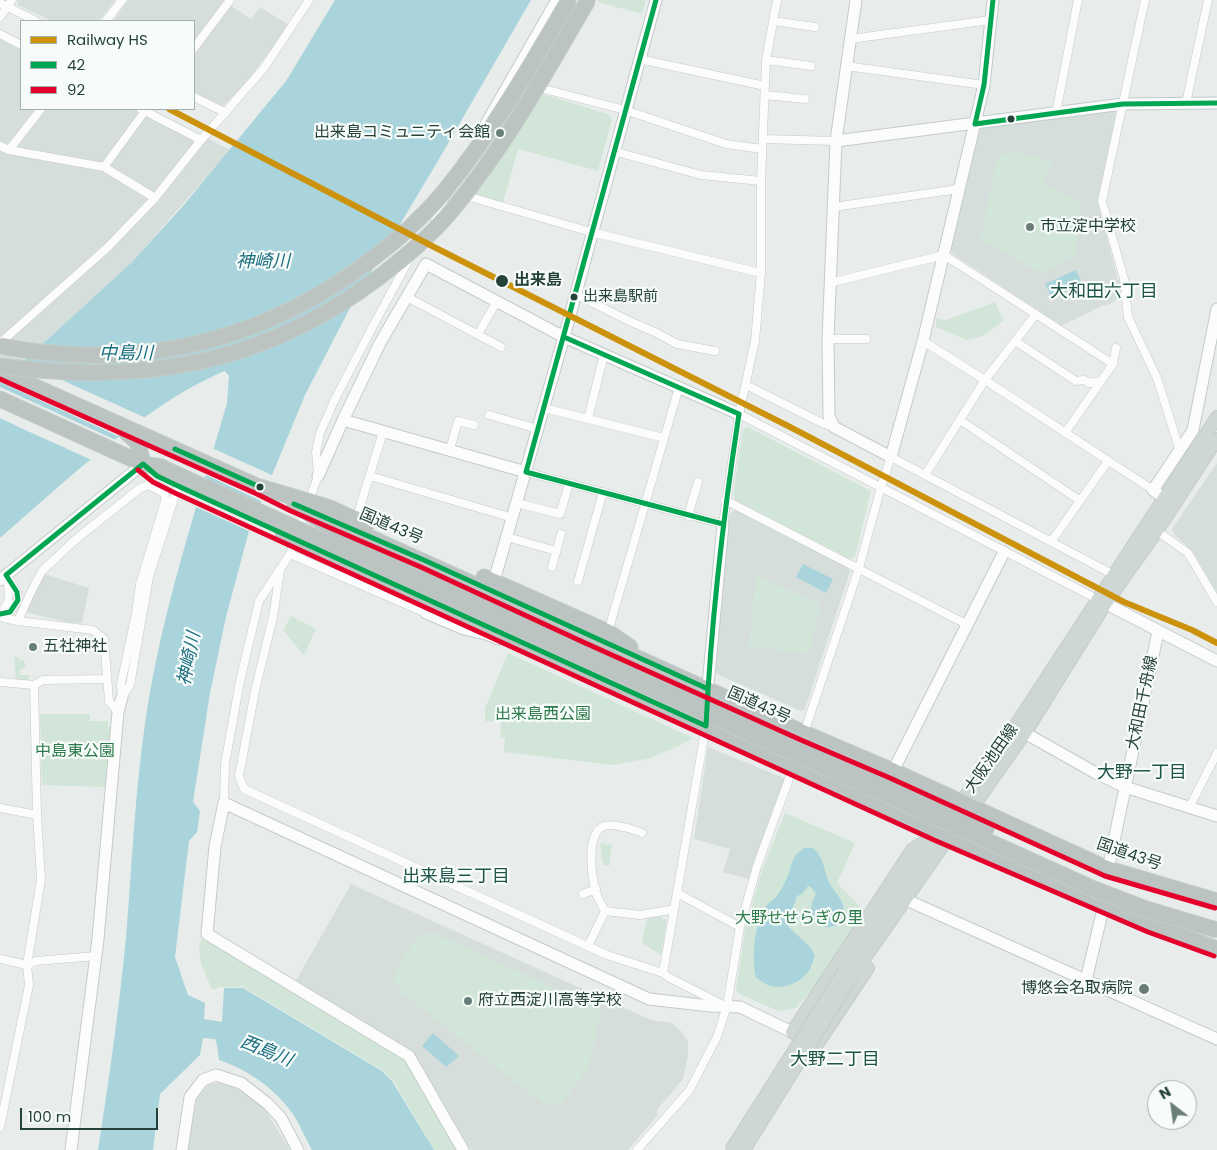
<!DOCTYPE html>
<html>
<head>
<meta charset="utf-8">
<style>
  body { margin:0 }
  #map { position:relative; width:1217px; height:1150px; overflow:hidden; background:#e8edeb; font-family:Poppins,sans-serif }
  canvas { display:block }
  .legend { position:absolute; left:20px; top:20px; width:175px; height:90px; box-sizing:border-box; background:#f7fbf9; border:1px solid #a3b1ad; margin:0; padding:6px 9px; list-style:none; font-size:15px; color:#24423a }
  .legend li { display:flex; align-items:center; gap:10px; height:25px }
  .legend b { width:25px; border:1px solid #a3b1ad }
  .north { position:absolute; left:1147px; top:1080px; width:50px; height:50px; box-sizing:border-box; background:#f7fbf9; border:1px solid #a3b1ad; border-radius:50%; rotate:330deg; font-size:14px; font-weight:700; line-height:20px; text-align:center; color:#24423a }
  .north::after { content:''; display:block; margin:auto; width:18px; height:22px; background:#697e78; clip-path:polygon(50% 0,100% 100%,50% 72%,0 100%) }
  .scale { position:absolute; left:20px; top:1108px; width:138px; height:22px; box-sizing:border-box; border:2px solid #24423a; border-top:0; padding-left:6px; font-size:15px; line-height:18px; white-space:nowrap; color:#24423a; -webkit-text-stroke:4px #f7fbf9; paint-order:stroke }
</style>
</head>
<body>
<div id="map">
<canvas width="1217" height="1150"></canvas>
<ul class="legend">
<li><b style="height:6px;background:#cd920c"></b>Railway HS</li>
<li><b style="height:6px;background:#00a651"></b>42</li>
<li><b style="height:6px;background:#e4002b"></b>92</li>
</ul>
<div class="north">N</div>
<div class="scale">100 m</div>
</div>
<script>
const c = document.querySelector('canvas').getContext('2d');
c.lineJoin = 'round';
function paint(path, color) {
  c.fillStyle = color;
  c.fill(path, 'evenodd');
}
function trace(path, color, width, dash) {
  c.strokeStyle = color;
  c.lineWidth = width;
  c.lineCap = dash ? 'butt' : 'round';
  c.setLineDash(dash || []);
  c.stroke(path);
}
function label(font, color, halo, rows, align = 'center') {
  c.font = font + ' Poppins,"Noto Sans JP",sans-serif';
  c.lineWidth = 4.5;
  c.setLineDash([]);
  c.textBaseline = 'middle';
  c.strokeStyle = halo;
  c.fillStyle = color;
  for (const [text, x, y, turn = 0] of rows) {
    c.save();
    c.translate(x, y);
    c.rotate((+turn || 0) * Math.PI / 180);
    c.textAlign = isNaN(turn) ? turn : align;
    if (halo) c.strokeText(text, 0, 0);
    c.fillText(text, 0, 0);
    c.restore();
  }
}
paint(new Path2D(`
  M17 0H115L99 21H52L18 5Z
  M128 0H225L194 42V21H113Z
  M231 6 251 19 260 7 289 25 246 83 223 106 194 92V55Z
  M0 29 21 40V109H151L230 150 132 262 0 383Z
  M1112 110 1116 114 1098 203 1118 280H1122L1124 296 1107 305H1103L1061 326 953 254 951 250 977 132 983 128Z
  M1217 463V593L1193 552 1174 534 1172 529Z
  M736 509 848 567 850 572 805 709 801 711 717 674 714 668 730 513Z
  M44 574 89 588 82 623 65 622 25 612Z
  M708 747 786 779 752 880 723 872 730 849 694 839Z
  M351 884 651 1020 672 1023 682 1032 688 1042V1056L683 1079 657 1110 658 1115 628 1150H471L414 1052 295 982Z
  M222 1082 251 1096 264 1108 290 1150H185L188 1125H192L197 1099 208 1085Z`), '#d6dedb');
paint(new Path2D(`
  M599 0H646L642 14 598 2Z
  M532 91 608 114 612 120 598 171 518 149 503 203 473 195Z
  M1009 150 1052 161 1044 183 1080 203 1076 254 1041 273 981 240 996 160Z
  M995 302 1004 321 982 336 966 340 936 327V318L946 320Z
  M748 427 871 491 855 557 850 559 735 500 733 495 743 429Z
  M756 575 820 605 809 654 749 646Z
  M291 616 316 629 304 655 283 630Z
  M508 653 693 738 677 747 647 759 612 765 504 752 505 738H500L501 722 485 721V708Z
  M14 657H18L19 660H24L26 667 20 670V675H29V680H16Z
  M40 714H90V721H108V726L112 727 105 787 42 785Z
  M785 813 855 843 837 883 864 910 818 982 796 1008 778 1011 739 994 736 990 745 930 762 870Z
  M605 842V845L612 844 609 866 604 865 602 860 600 844Z
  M662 916V920L667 919 661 955 642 943 647 918Z
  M433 933 601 1009 589 1067 561 1103 544 1104 401 992 392 977 417 937Z
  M203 938 406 1059 460 1150H434L393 1080 382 1070 243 987H220L212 990 201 963 199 944Z`), '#d1e6d8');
paint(new Path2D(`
  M335 0H531L435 166 352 304 305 395 249 531 226 617 210 693 193 802 200 811 197 832 189 841 175 957 188 995 205 1003 204 1019 222 1022 224 988H243L382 1071 392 1081 434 1150H312C306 1140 302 1129 296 1119 279 1091 249 1070 219 1060L217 1045 215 1039 203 1038 200 1055 160 1094 153 1150H98C109 1080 119 1009 126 938 132 864 135 790 146 717 162 610 197 507 227 403L229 376 225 371 222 372C211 377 199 383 188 389 119 430 60 486 0 538V383L132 262 183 206 286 81Z
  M1076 270 1082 284 1052 298 1045 284Z
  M803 564 833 579 826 593 796 577Z
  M804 848H813C825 859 823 869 829 882 833 891 841 896 843 906 848 940 795 931 816 894L811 887 808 886 802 894 797 896 792 910 785 920C791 934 808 940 815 955 813 961 811 969 807 973 799 984 783 989 770 986 765 984 760 980 756 978 751 956 754 928 765 908 767 904 772 901 776 897 779 893 782 888 784 884 793 869 788 859 804 848Z
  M433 1033 459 1056 446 1067 422 1046Z`), '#a9d4db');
paint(new Path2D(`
  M20 361 148 419 122 438 0 382Z
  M0 387 118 441 94 461 23 429 0 418Z
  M212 448 274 476 263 502 204 474Z
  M203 479 262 506 251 532 194 506Z`), '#e8edeb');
const street = new Path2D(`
  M1145 0 1102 201 1124 279 1128 317 1157 378 1180 451
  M0 3 36 21
  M0 17 12 0
  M106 21 122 0
  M773 21 815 27
  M0 34 21 45
  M850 39 991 20
  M194 48 230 0
  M639 59 765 86
  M766 60 811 66
  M846 66 984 85
  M536 87 625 110 726 144 762 149
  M765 95 805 99
  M194 97 226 113
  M1186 103 1208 0
  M141 109 201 140
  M1056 113 1078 0
  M763 139 836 141
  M0 146 9 150 104 167 155 198
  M9 150 41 109
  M613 151 701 175 761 181
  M104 167 145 111
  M463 195 591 232 761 273
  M833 207 959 189
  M829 283 944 255 1113 364
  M575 294 629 321 657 333 677 344 715 351
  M407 297 501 347
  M478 334 497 301
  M828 339H866
  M923 341 985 380 1153 490
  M1015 341 1076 381 1084 380 1089 383 1101 381
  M0 343 108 247 155 198 201 140 264 68 309 0
  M746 385 822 423 834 427
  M544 408 664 438
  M739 414 1099 600
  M489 415 538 429
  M588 419 604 355
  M960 420 1079 500
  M1065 433 1113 364 1116 348
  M450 449 458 421 474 425
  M526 472 723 524 739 414 755 341 761 273V181L766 60 777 0
  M925 475 985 380 1036 314
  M370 476 513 518
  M725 500 966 624
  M517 503 560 514 569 484
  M688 516 698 482
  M356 520 383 432
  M1157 531 1188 553 1217 602
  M507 537 556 551
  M1051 542 1108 461
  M290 554 426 613
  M552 567 561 534
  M280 571 273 617 255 691 239 776 244 789 607 955 663 973 668 977 723 1005
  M578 581 603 492
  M0 613C13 602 8 591 7 577
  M0 614 10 612 18 600 17 592 6 575
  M0 616 4 618 18 621 93 630 104 639 109 701 118 712
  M18 621 30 594 42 571 75 540 139 489 148 485 164 493 166 498 140 584 136 613 121 684 122 697
  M608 632 679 387
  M0 682 34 685 43 680 107 679
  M122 697 130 685 149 577 178 486
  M804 733 859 568 881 487 891 457 1114 575
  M224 803 225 764 240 681 259 601 290 554 318 476 316 452 320 433 335 399 373 326 411 256
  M0 808 37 815
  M1189 808 1217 753
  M677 893 740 927
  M583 894 596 889
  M605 911C602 905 598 899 596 893 592 878 585 834 604 826 611 823 634 829 642 833
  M588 946 605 911 640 915 670 910
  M0 959 27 965 36 961 96 956
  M663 973 706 726
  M0 1127 29 985 27 965 41 879 37 815 34 685
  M637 1150 689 1091 717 1037 727 1006 740 927 757 866 793 768`);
const secondary = new Path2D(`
  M856 0 836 141 828 339 829 416 834 427 891 457 923 341 984 85 993 0
  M486 124 557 0
  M836 141 1123 104 1217 103
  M434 215 443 199
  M343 420 526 472
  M318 476 343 420 380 343 426 264 564 337 739 414
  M1171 503 1153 490 1193 430 1217 309
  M0 580 143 464
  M494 581 564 337 656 0
  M1099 600 1217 661
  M426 613 464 629 486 634 498 639
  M707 697 723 524
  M1025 733 1094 772 1125 787 1217 816
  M893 771 1004 552
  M1108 869 1158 632
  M911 902 1217 1039
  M1086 980 1104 905
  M71 1150 98 939 118 712 122 697
  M182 1150 190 1097 203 1080 216 1075 241 1083 268 1104 281 1118 298 1150
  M463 1150 409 1056 207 934 215 846 224 803 649 999 710 1006 740 1007 792 1032`);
const primary = new Path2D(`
  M957 808 1015 726 1217 417
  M968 814 1025 733 1106 603 1157 531 1217 439
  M868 968 816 1046 792 1032 912 850 931 837
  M845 970 943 826
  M853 975 953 831`);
const highway = new Path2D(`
  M0 371 270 492
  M0 399 143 464 161 467 176 474
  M124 430 138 443 143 464
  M362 534 804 733 893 771 1108 869 1217 901
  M349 563 937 833 1151 925 1217 949
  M484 577 608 632 630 647`);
trace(street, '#c5cac8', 9);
trace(secondary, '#c3cbc8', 13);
trace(primary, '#c3ccc9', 14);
trace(highway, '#c3ccc9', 17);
trace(street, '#fcfcfc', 8);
trace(secondary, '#fcfcfc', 11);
trace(primary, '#cfd7d5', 12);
trace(highway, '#bcc4c2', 15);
const primaryBridge = new Path2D(`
  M731 1150 845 970
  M744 1150 853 975`);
const highwayBridge = new Path2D(`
  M0 346C135 371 257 345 368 262 395 242 421 219 443 193 492 133 530 67 569 0
  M0 366C141 385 263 365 378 278 405 257 432 235 453 209 506 145 546 72 588 0
  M176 474 1094 889 1146 909 1217 930
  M260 487 330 508 367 525
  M294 504 329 526 447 583 987 829
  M282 533 349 563`);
trace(primaryBridge, '#c3ccc9', 14, []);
trace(highwayBridge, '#c3ccc9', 17, []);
trace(primaryBridge, '#cfd7d5', 12);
trace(highwayBridge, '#bcc4c2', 15);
trace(new Path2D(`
  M656 0 526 472 723 524
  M993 0 984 85 975 124 1123 104 1217 103
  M175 449 260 487
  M294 504 426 561 708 689
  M6 575 143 464 157 476 178 486 706 726C711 621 723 518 739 414L564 337
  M0 614 10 612 18 600 17 592 6 575`), '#00a651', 5);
trace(new Path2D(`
  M0 379 257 494 291 511 423 568 583 642 801 740 890 778 1105 876 1215 908
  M138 470 153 482 175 493 934 840 1148 932 1214 956`), '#e4002b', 5);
trace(new Path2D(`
  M169 109 434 247 792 428 1124 602 1192 630 1217 643`), '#cd920c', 6);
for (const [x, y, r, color] of [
  [1011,119,4.5,"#24423a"],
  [500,133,5,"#697e78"],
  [1030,227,5,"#697e78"],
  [502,281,7,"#24423a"],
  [574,297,4.5,"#24423a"],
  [260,487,4.5,"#24423a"],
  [33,647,5,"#697e78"],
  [1144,989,6,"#697e78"],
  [468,1001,5,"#697e78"]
]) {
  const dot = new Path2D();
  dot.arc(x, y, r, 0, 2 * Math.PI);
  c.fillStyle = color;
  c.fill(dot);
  trace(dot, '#f7fbf9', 2);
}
label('15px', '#24423a', '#f7fbf9', [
  ["出来島駅前",583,297]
], 'left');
label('16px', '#24423a', '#f7fbf9', [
  ["出来島コミュニティ会館",490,133,"right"],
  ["市立淀中学校",1040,227],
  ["五社神社",43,647],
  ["博悠会名取病院",1133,989,"right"],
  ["府立西淀川高等学校",478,1001]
], 'left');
label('bold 16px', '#24423a', '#f7fbf9', [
  ["出来島",514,281]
], 'left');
label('16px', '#24423a', '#f7fbf9', [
  ["国道43号",391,527,23],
  ["大和田千舟線",1143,703,-78],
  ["国道43号",759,706,24],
  ["大阪池田線",992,759,-55],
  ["国道43号",1129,855,19]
]);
label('16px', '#2d7a4b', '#f7fbf9', [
  ["出来島西公園",543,715],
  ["中島東公園",75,752],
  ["大野せせらぎの里",799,919]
]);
label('italic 18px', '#1c6f80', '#f7fbf9', [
  ["神崎川",263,262],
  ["中島川",126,354],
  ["神崎川",190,659,-79],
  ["西島川",266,1052,22]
]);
label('18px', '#1f5548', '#f7fbf9', [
  ["大和田六丁目",1104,292],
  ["大野一丁目",1142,773],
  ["出来島三丁目",456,877],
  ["大野二丁目",835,1060]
]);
</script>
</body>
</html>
